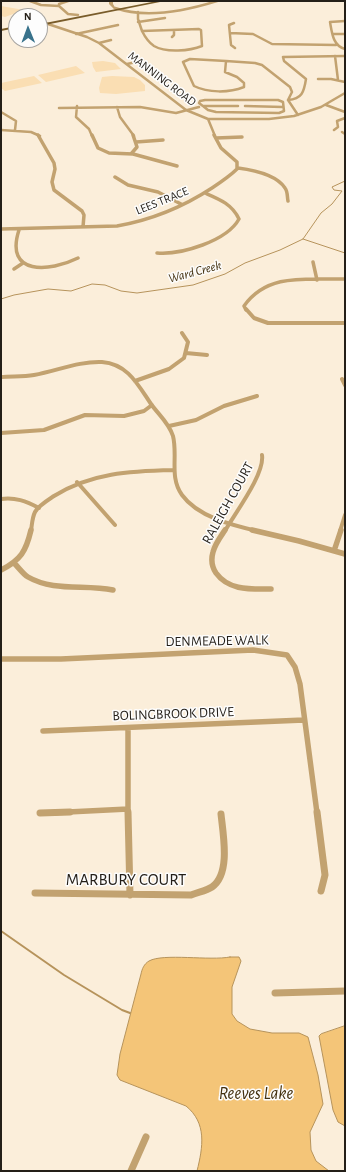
<!DOCTYPE html>
<html>
<head>
<meta charset="utf-8">
<style>
  body { margin:0 }
  #map { position:relative; width:346px; height:1172px; overflow:hidden; background:#fbeeda; font-family:"Alegreya Sans",sans-serif }
  canvas { display:block }
  .frame { position:absolute; inset:0; border:2px solid #241f18; pointer-events:none }
  .north { position:absolute; left:8px; top:8px; width:40px; height:40px; box-sizing:border-box; background:#fdfdfd; border:1px solid #a6a4a1; border-radius:50%; rotate:359deg; font-size:11px; font-weight:700; line-height:16px; text-align:center; color:#241f18 }
  .north::after { content:''; display:block; margin:auto; width:14px; height:18px; background:#38728b; clip-path:polygon(50% 0,100% 100%,50% 72%,0 100%) }
</style>
</head>
<body>
<div id="map">
<canvas width="346" height="1172"></canvas>
<div class="frame"></div>
<div class="north">N</div>
</div>
<script>
const c = document.querySelector('canvas').getContext('2d');
c.lineJoin = 'round';
function paint(path, color) {
  c.fillStyle = color;
  c.fill(path, 'evenodd');
}
function trace(path, color, width, dash) {
  c.strokeStyle = color;
  c.lineWidth = width;
  c.lineCap = dash ? 'butt' : 'round';
  c.setLineDash(dash || []);
  c.stroke(path);
}
function label(font, color, halo, rows, align = 'center') {
  c.font = font + ' "Alegreya Sans",sans-serif';
  c.lineWidth = 3;
  c.setLineDash([]);
  c.textBaseline = 'middle';
  c.strokeStyle = halo;
  c.fillStyle = color;
  for (const [text, x, y, turn = 0] of rows) {
    c.save();
    c.translate(x, y);
    c.rotate((+turn || 0) * Math.PI / 180);
    c.textAlign = isNaN(turn) ? turn : align;
    if (halo) c.strokeText(text, 0, 0);
    c.fillText(text, 0, 0);
    c.restore();
  }
}
paint(new Path2D(`
  M1 6 24 10 5 17 1 16Z
  M103 61 115 63 121 69 96 72 93 67 92 62Z
  M76 66 85 73 46 82 38 75Z
  M34 76 42 83 5 91 1 88V83Z
  M112 76 134 77 140 80 145 85V91L116 94 100 93 99 88 102 77Z`), '#fadeb3');
const water = new Path2D(`
  M230 957H239L241 961 232 987V1014L237 1021 250 1029 272 1033H299L308 1037 318 1075 323 1104 310 1132 311 1150 316 1161 329 1171H197C203 1147 207 1123 186 1106L120 1080 117 1075 120 1054 141 974C142 969 144 964 149 961 163 953 210 961 230 957Z
  M345 1026V1126L338 1122 333 1110 319 1036 321 1034Z`);
paint(water, '#f4c578');
trace(water, '#b6935b', 1);
trace(new Path2D(`
  M303 239 345 253
  M1 299 14 295 48 289 71 291 92 284 105 285 121 291 137 293 193 285 225 274 245 263 280 250 303 239 321 213 332 204 342 191 334 190 332 187 345 181`), '#b6935b', 1);
trace(new Path2D(`
  M1 931 64 975 122 1010 130 1013`), '#b6935b', 2);
trace(new Path2D(`
  M30 1 41 5 59 6
  M68 1 59 4V6L68 14 78 15
  M115 8C147 19 185 11 217 1
  M138 12V19L142 31
  M345 21 330 22C332 33 333 46 345 49
  M42 22 87 37 99 43 186 110 208 119H269L294 116 321 107 345 93
  M138 22 165 18
  M234 23 229 25 231 45 235 48
  M199 29 201 30 202 46C190 51 166 53 154 46 148 42 145 37 142 31Z
  M230 33 253 34 272 44 336 45
  M76 34 118 25
  M333 34H345
  M172 37 174 35V30
  M99 43 111 40
  M335 56 338 80
  M190 59 226 61 225 72 237 77 244 83V87C229 93 208 93 194 86L183 62Z
  M226 61 255 63 262 65 290 87 292 92 288 100
  M127 64 141 61
  M318 79H331L345 82
  M205 100H278L283 102 284 111 279 113 216 112 208 110 199 103 200 101Z
  M288 100C302 99 304 92 306 79L284 61 283 57 345 56
  M288 100 298 115
  M326 105 345 112
  M77 106 76 117 89 129 92 136
  M203 106H238
  M245 106 283 107
  M117 107 120 117 134 136
  M59 108 140 107 176 113 199 107
  M1 112 16 121 15 130
  M208 119 215 136
  M1 130 31 132 40 136
  M334 130 338 127 337 121 345 118
  M342 132 345 134`), '#c2a270', 2.5);
trace(new Path2D(`
  M38 135 54 163 55 169 52 182 54 190 82 211 84 215 83 227
  M92 135 98 148 109 153 133 154 177 166
  M216 138 242 137
  M136 142 163 140
  M131 154 137 147 133 135
  M238 168C253 170 276 174 285 188 288 192 287 197 288 201
  M115 177 128 185 158 192 181 204
  M1 229 117 226C151 220 183 207 212 188 221 182 230 176 237 169V162L221 148 214 135
  M19 230C4 276 50 272 78 258
  M157 253C181 255 227 241 239 219 232 204 219 199 205 193
  M313 262 317 280
  M14 269 23 263
  M246 310 244 306C268 272 308 280 345 279`), '#c2a270', 3.5);
trace(new Path2D(`
  M246 309 254 318 268 323H345
  M186 353 207 355
  M1 377C12 376 23 377 34 375 57 371 79 361 102 362 128 364 138 385 151 404 158 414 169 423 173 436 178 456 169 477 182 495 198 517 232 525 257 531
  M342 379 345 385
  M135 381 169 369 184 358 188 342 182 333
  M169 426 196 420 224 406 257 396
  M1 433 44 430 85 415 124 416 144 411 152 405
  M77 482 115 525
  M1 499C15 497 26 501 39 508
  M31 531C32 525 32 518 35 512 38 506 48 500 54 496 91 473 130 471 173 470
  M225 531C235 513 265 474 262 455
  M340 531 345 515`), '#c2a270', 4);
trace(new Path2D(`
  M225 530C221 536 215 544 213 552 211 559 212 567 216 573 229 591 251 589 271 589
  M252 530 299 541 345 554
  M334 551 341 530
  M15 564C19 568 23 574 28 577 54 592 85 584 113 590
  M1 570C21 560 26 551 31 530
  M1 659H61L253 650 287 655 295 667 300 684 317 813
  M128 728V813
  M43 731 304 720
  M48 813 128 809`), '#c2a270', 5.5);
trace(new Path2D(`
  M128 812 130 895
  M317 812 325 875 321 891
  M40 813 70 812
  M35 893 191 895C198 892 206 891 212 887 231 874 223 834 221 814
  M275 993 345 991
  M131 1171 146 1137`), '#c2a270', 7);
paint(new Path2D(`
  M109 1H113V4L116 9H114L109 4Z`), '#c2a270');
paint(new Path2D(`
  M157 1H165L40 26V24Z
  M16 26V28L1 31V29Z`), '#795c2a');
label('12px', '#241f18', '#fdfdfd', [
  ["MANNING ROAD",162,79,37],
  ["LEES TRACE",162,201,-22]
]);
label('italic 13px', '#44310f', '#fdfdfd', [
  ["Ward Creek",195,272,-15]
]);
label('14px', '#241f18', '#fdfdfd', [
  ["RALEIGH COURT",228,503,-61],
  ["DENMEADE WALK",217,641,-1],
  ["BOLINGBROOK DRIVE",173,714,-2]
]);
label('17px', '#241f18', '#fdfdfd', [
  ["MARBURY COURT",126,880]
]);
label('italic 18px', '#44310f', '#fdfdfd', [
  ["Reeves Lake",256,1094]
]);
</script>
</body>
</html>
